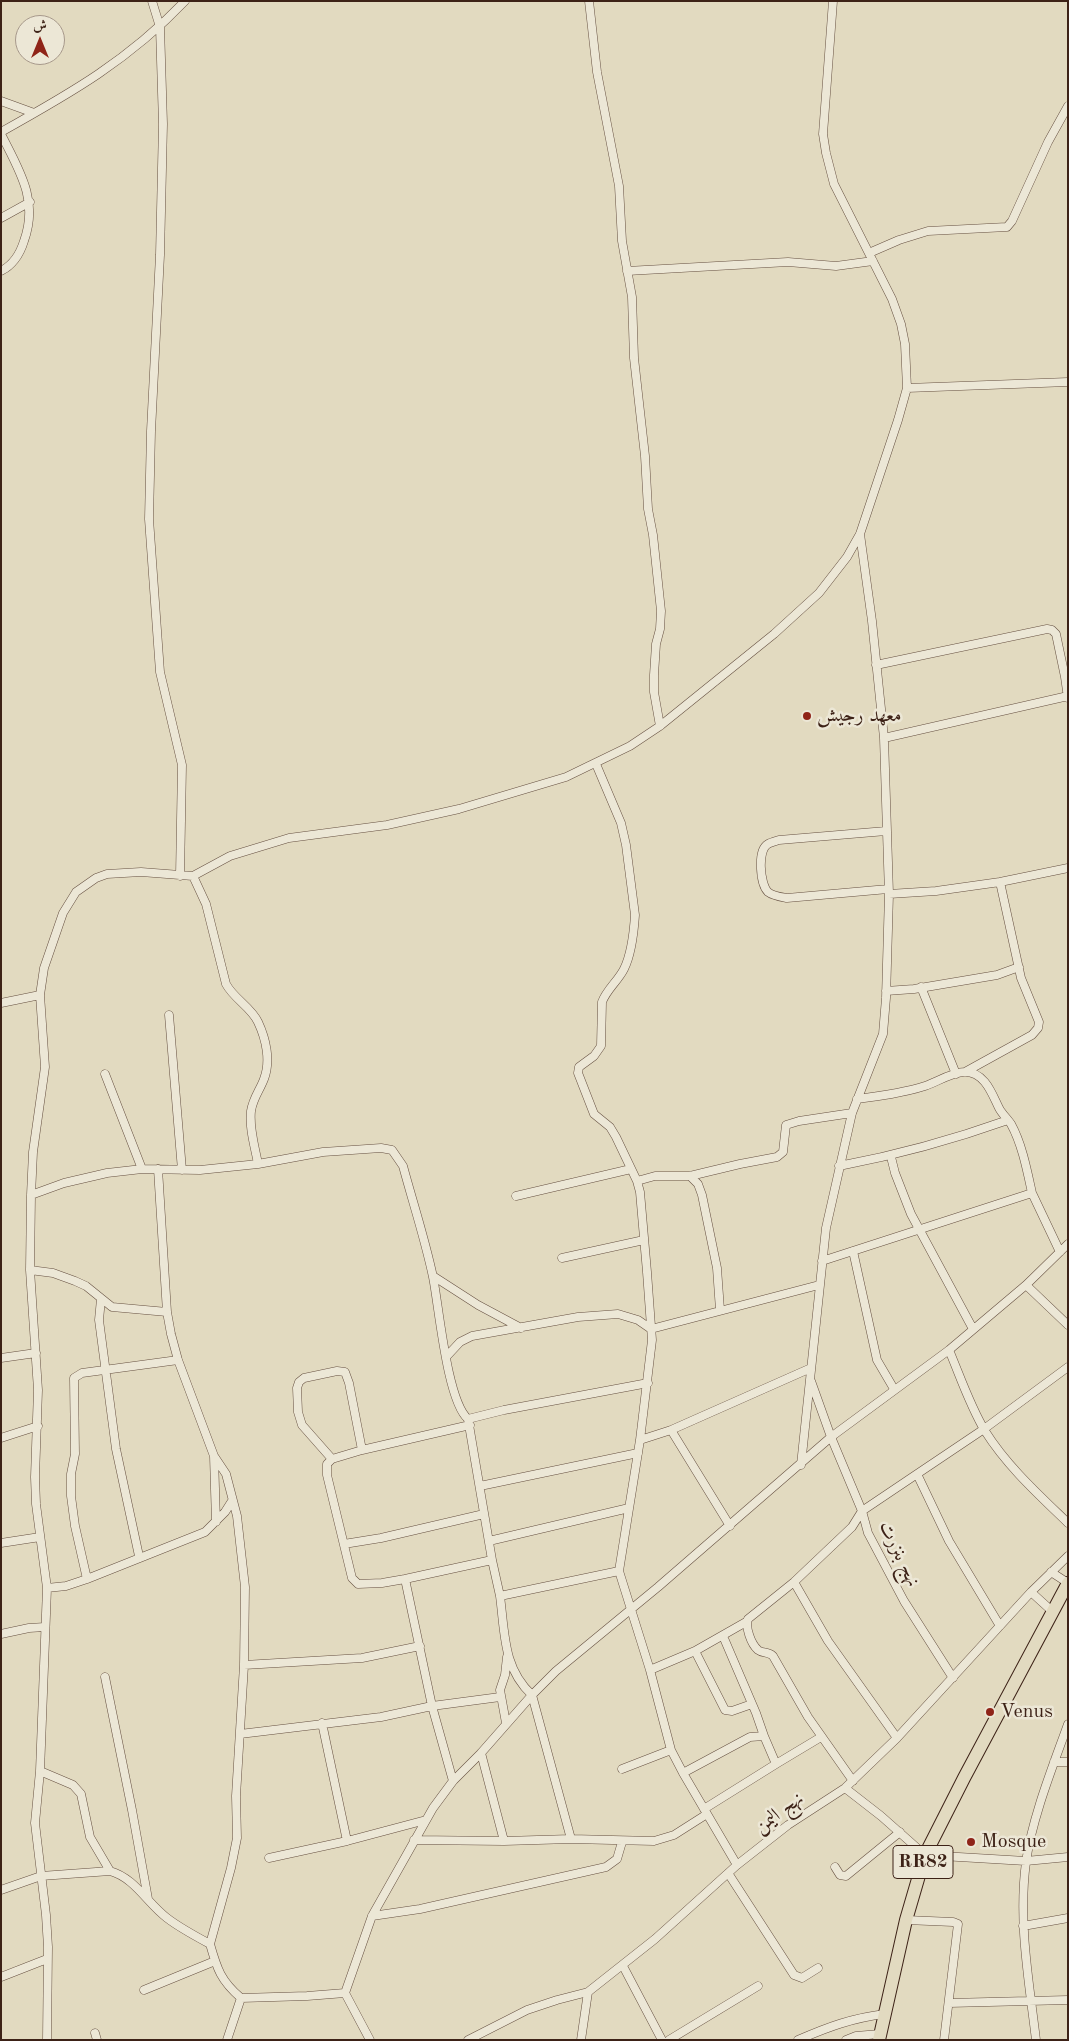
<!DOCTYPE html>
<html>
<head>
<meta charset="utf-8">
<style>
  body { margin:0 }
  #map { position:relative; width:1069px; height:2041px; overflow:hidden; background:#e2dac0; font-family:"Old Standard TT",Amiri,serif }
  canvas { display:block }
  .frame { position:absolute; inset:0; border:2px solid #3d2217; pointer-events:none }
  .north { position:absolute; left:15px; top:15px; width:50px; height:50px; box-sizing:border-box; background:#ece7d6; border:1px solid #a6988a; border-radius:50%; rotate:0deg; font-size:14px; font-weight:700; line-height:20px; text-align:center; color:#3d2217 }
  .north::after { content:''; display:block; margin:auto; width:18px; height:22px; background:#8f2418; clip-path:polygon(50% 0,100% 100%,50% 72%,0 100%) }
</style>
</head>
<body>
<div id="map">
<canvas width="1069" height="2041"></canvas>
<div class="frame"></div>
<div class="north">ش</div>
</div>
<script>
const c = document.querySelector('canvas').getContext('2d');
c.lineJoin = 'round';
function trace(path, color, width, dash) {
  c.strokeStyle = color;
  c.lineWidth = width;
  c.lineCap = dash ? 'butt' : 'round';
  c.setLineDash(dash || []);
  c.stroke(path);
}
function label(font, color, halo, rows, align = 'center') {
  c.font = font + ' "Old Standard TT",Amiri,serif';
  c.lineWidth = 5;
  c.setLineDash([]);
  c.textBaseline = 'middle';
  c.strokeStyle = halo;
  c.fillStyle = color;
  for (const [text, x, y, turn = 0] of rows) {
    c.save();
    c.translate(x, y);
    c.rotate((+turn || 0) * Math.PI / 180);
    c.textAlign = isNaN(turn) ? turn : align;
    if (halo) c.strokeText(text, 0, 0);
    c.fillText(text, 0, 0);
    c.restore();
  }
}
const minor = new Path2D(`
  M152 1 160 27 163 124 160 255 151 431 149 519 160 672 182 765 180 876
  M589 1 597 72 619 186 622 241 632 297 634 358 645 456 648 509 653 535 661 611 660 629 656 644 654 675V692L660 726
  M1 101 34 113
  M1 132C71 93 129 60 185 1
  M1 134C19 170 39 200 24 241 20 254 13 265 1 271
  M1 218 30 202
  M869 253 899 240 928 231 1007 227 1012 221 1048 142 1068 106
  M627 271 788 262 836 266 873 261
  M907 388 1068 382
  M876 665 1047 629 1052 630 1056 634 1065 677 1068 698
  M884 738 1068 696
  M596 764 621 823 626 845 635 915C634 930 631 955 624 969 618 981 607 989 602 1002L601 1046 594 1056 579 1067 578 1073 594 1114 610 1127 616 1137 637 1181 640 1192 647 1272 652 1340 640 1440 619 1571 650 1670 671 1750 683 1773 737 1865
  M886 831 779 840C776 841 771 842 768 844 757 850 760 884 768 892 773 896 781 897 787 898L888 889
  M193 876 206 904 226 984C234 999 251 1007 258 1022 266 1039 271 1061 264 1079 260 1090 253 1098 251 1111 249 1129 255 1147 258 1164
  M1000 882 1068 868
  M889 894 936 891 1000 882 1021 978 1039 1022 1038 1028 1032 1035 965 1072
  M921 987 956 1074
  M886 991 914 989 997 975 1019 967
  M1 1003 40 995
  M169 1015 182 1170
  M105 1074 142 1169
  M857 1099C880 1096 903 1093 925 1086 937 1082 952 1072 965 1072 985 1072 992 1094 999 1108 1002 1114 1007 1118 1011 1124 1022 1144 1027 1170 1032 1193
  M891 1157 895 1173 911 1214 973 1329
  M839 1166C897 1155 952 1140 1008 1120
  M158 1169 167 1312 171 1334 178 1360 214 1456 226 1474 237 1516 245 1587 244 1665 236 1796 237 1838 231 1868 210 1944
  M690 1176 698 1184 702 1195 717 1268 720 1310
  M637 1181 655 1176H690L740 1164 777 1157 783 1152 786 1125 799 1121 852 1113
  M31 1195 64 1183 107 1173 142 1169 200 1170 258 1164 323 1152 381 1148 392 1150 403 1166C413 1203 425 1239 433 1277 439 1307 447 1401 468 1419
  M516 1196 631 1169
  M853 1251 877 1360 894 1389
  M562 1258 644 1240
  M822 1261 1032 1193 1060 1252
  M30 1270 53 1273 75 1281 86 1286 112 1307 167 1312
  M433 1276 478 1305 521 1328
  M1026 1285 1068 1325
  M101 1299 99 1320 116 1449 139 1556
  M949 1350C960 1376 970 1406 985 1431 1007 1466 1038 1494 1068 1523
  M447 1356 460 1342 472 1336 578 1317 618 1314 638 1320 651 1329 819 1285
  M1 1358 36 1353
  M811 1381 831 1437 862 1511 868 1533 904 1601 953 1678
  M671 1430 811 1368
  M1 1438 38 1426
  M640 1440 671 1430 730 1526
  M214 1456 216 1522
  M332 1459 302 1425 298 1412 297 1388 299 1382 304 1378 337 1371 345 1372 349 1383 362 1450
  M801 1465 826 1228 852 1113 883 1034 886 998 889 894 884 738 872 621 860 534
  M917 1474 984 1429 1068 1367
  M480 1486 638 1453
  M489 1541 629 1508
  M1 1543 40 1537
  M344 1544 381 1538 484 1514
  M492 1560 468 1419 504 1410 648 1383
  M1051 1572 1068 1583
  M87 1579 75 1526 71 1496V1474L75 1454 74 1378 82 1373 178 1360
  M405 1579 382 1583 358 1584 352 1578 327 1475V1464L332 1459 362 1450 470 1425
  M794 1582 828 1641 897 1738
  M47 1588 66 1586 87 1579 205 1532 225 1512 232 1501
  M1031 1592 1053 1612
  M1 1634 29 1628 45 1627
  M723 1636 756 1713 764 1736
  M695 1651 746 1622
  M244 1665 362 1658 420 1646
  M650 1670 695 1651 725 1710 732 1711 752 1704
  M105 1677 132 1810 148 1899
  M322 1723 347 1841 426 1820
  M506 1723 500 1690 505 1675 507 1657
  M240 1734 381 1717 432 1706 500 1697
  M481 1753 504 1841
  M1054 1762H1068
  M776 1764 821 1737
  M622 1769 671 1750
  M40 1771 73 1785 81 1794 90 1837 110 1871
  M683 1773 750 1737 764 1736 776 1764 704 1809
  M453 1781 432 1706 405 1579 492 1560 500 1596
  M853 1781 808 1717 773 1656C768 1651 763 1654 758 1650 751 1644 745 1627 748 1619L794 1582 852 1527 862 1511 917 1474 949 1541 1000 1626
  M845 1788 881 1816 925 1855 1026 1861 1068 1857
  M571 1839 532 1695C503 1668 505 1634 500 1596L619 1571
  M414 1840 504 1841 571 1839 654 1841 674 1835 707 1814
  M269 1858 347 1841
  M835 1867 840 1875 846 1876 900 1832
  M728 1873 794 1975 802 1978 818 1968
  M1 1890 41 1876 110 1871C135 1878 147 1903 167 1918 180 1928 195 1936 210 1944 217 1969 221 1981 241 1998L307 1996 345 1993 370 2040
  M372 1916 420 1909 606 1867 617 1859 622 1842
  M906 1920 953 1922 958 1924 944 2040
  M1023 1926 1068 1918
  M623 1966 662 2040
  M1 1977 47 1959
  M144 1990 215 1961
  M345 1993 372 1916 433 1808 453 1781 481 1753 532 1695 556 1671 658 1587 831 1437 949 1350 1026 1285 1068 1244
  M949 2003 1068 2000
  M95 2033 97 2040
  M47 2040 48 1947 46 1915 35 1823 40 1771 47 1588 36 1504 35 1477 38 1390 30 1270 31 1195 33 1152 45 1067 40 995 44 968 63 913 76 892 96 878 107 874 141 872 193 876 230 856 289 838 387 825 459 809 566 777 630 746 660 726 774 634 819 593 847 557 860 534 898 420 907 388 905 344 901 324 892 299 834 184 826 153 823 134 833 1
  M227 2040 241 1998
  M468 2040 527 2010 557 2000 588 1992 655 1939 737 1865 788 1825 845 1788 897 1738 1031 1592 1068 1556
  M581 2040 588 1992
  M669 2040 758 1986
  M798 2040C828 2027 852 2018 885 2014
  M846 2040 856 2036 880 2034
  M1036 2040C1029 1981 1018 1922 1026 1862 1032 1818 1053 1766 1068 1724`);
const primary = new Path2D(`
  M879 2040 906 1920 925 1855 964 1778 1068 1583`);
trace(minor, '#665041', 9);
trace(primary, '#3d2217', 14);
trace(minor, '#ece7d6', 8);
trace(primary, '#e2dac0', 12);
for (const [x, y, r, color] of [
  [807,716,5,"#8f2418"],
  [990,1712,5,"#8f2418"],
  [971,1842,5,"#8f2418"]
]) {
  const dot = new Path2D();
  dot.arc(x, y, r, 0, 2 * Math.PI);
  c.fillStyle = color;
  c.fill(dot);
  trace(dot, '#ece7d6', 2);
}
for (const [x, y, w] of [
  [923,1862,60]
]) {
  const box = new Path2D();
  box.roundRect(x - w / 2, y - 16.5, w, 33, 4);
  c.fillStyle = '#ece7d6';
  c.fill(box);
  trace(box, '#3d2217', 1);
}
label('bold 19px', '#3d2217', null, [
  ["RR82",923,1862]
]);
label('20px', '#3d2217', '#ece7d6', [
  ["معهد رجيش",817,716],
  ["Venus",1000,1712],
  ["Mosque",981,1842]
], 'left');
label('20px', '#3d2217', '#ece7d6', [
  ["نهج بنزرت",899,1554,64],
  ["نهج اليمن",779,1813,-36]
]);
</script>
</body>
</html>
